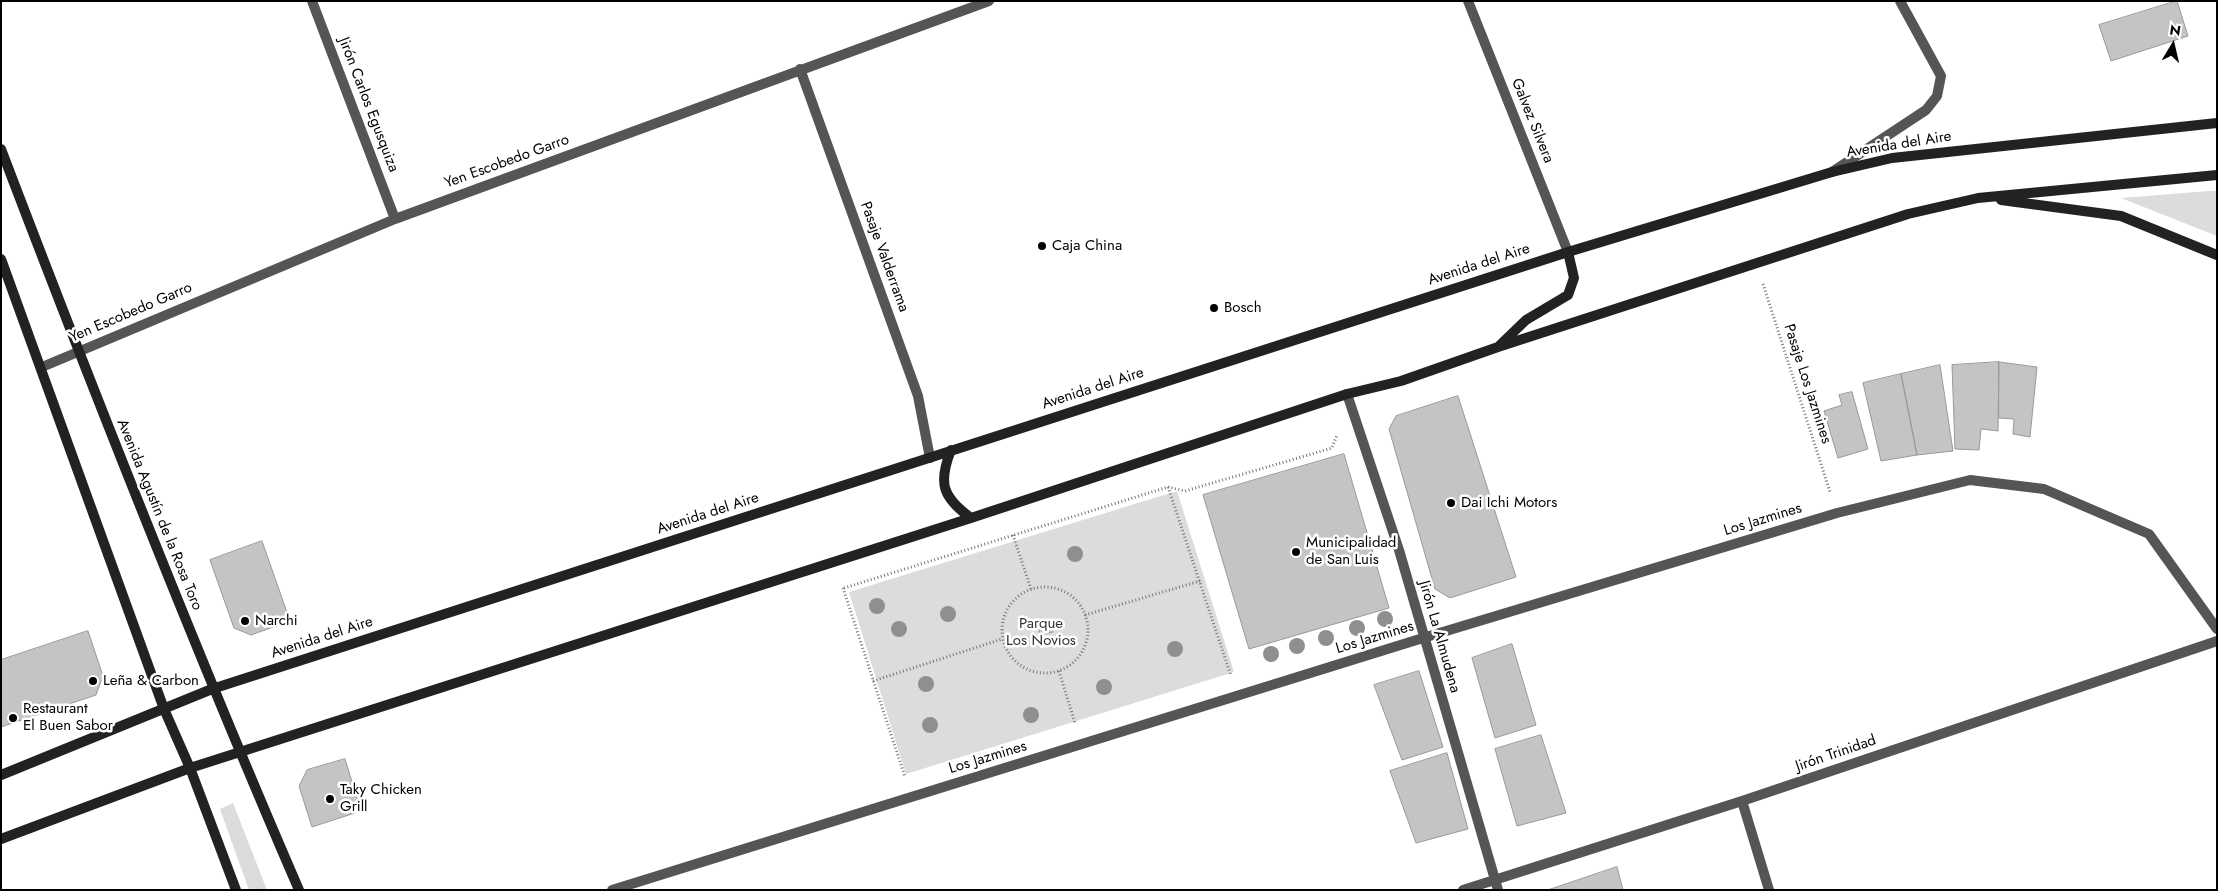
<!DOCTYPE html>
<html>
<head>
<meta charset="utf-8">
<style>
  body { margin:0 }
  #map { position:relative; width:2218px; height:891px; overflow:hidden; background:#fff; font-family:Jost,sans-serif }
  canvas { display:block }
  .frame { position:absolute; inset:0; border:2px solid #000; pointer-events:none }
  .north { position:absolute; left:2148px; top:20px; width:50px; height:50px; -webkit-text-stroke:4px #fff; paint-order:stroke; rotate:9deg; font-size:14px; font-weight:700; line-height:20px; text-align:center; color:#000 }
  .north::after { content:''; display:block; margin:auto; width:18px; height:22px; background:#000; clip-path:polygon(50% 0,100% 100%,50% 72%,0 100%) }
</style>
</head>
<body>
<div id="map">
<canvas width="2218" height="891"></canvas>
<div class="frame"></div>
<div class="north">N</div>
</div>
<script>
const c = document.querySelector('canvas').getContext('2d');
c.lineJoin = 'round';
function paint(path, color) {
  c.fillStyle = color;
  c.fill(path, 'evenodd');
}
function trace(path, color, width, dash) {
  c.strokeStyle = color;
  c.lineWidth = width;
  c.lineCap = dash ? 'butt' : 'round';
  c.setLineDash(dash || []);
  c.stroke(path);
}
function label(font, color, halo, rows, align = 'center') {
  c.font = font + ' Jost,sans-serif';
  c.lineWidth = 5;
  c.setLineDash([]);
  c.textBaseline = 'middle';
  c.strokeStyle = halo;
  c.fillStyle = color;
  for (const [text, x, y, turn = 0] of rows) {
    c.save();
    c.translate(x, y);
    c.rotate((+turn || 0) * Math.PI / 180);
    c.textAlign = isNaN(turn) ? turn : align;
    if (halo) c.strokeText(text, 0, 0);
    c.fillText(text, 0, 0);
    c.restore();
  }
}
paint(new Path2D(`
  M2217 191V236L2121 198 2209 191Z
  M1177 491 1234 672 906 774 849 592Z
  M233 803 267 890H249L220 809Z`), '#dcdcdc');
const building = new Path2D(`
  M2177 1 2188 36 2111 61 2099 25Z
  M1999 362 1998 431 1981 429 1979 450 1955 449 1952 365Z
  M1999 362 2037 367 2030 437 2013 434 2014 419 1999 418Z
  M1940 365 1953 451 1917 455 1901 374Z
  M1901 374 1917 455 1881 461 1863 383Z
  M1852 392 1868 449 1838 458 1824 411 1842 405 1839 395Z
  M1458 396 1516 577 1450 598 1435 589 1389 429 1396 416Z
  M1344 454 1389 608 1249 649 1203 495Z
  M262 541 290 621 251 635 234 628 210 560Z
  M1050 621 1053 632 1040 635 1038 623Z
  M88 631 103 676 96 695 1 727V660Z
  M1512 644 1536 725 1495 738 1472 658Z
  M1419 671 1443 747 1402 760 1374 685Z
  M1541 735 1566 813 1517 826 1495 749Z
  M1447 753 1468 829 1416 843 1390 771Z
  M345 759 361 811 312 827 299 786 307 770Z
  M1617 867 1623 890H1548Z`);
paint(building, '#c4c4c4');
trace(building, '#999', 1);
trace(new Path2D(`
  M1763 284 1830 492
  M1168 487 1231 676
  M1013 535 1031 589
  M1002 630a43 43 0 1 1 86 0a43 43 0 1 1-86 0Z
  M843 588 905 777
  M844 588 1168 487 1185 491 1332 448 1337 435
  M1085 615 1200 581
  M1059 671 1075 723
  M873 681 1002 639`), '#777', 3, [1, 2.5]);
trace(new Path2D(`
  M1832 172 1926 110 1937 96 1941 76 1900 1`), '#555', 10);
trace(new Path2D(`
  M312 1 395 219
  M1468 1 1568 252
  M800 69 918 396 930 458
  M42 367 395 219 989 1
  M1347 394 1399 550 1498 890
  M1742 801 1769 890
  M612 890 1423 638 1837 513 1970 480 2044 489 2149 534 2217 629
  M1463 890 1742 801 2217 641`), '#555', 10);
trace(new Path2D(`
  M1 149C96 398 193 645 299 890
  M2001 200 2121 216 2217 255
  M1 259 164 709 190 768 236 890
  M1500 345 1526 320 1568 295 1574 278 1568 252
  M951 450C938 483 942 497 971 518
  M1 775 212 689 1568 252 1832 172 1892 158 2217 123
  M1 839 190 768 971 518 1347 394 1401 381 1498 347 1908 214 1978 198 2217 175`), '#222', 10);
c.fillStyle = '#8f8f8f';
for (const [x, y] of [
  [1075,554],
  [877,606],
  [948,614],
  [1385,619],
  [1357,628],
  [899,629],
  [1326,638],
  [1297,646],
  [1175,649],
  [1271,654],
  [926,684],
  [1104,687],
  [1031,715],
  [930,725]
]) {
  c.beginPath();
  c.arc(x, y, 8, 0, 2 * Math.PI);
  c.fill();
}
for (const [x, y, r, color] of [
  [1042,246,5,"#000"],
  [1214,308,5,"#000"],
  [1451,503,5,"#000"],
  [1296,552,5,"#000"],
  [245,621,5,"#000"],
  [93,681,5,"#000"],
  [13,718,5,"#000"],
  [330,799,5,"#000"]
]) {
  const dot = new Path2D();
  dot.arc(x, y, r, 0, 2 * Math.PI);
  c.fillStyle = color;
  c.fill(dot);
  trace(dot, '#fff', 2);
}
label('15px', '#000', '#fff', [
  ["Jirón Carlos Egusquiza",368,105,69],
  ["Galvez Silvera",1532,121,68],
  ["Avenida del Aire",1899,145,-9],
  ["Yen Escobedo Garro",507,162,-20],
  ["Pasaje Valderrama",884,257,70],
  ["Avenida del Aire",1479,265,-18],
  ["Yen Escobedo Garro",131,313,-23],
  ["Pasaje Los Jazmines",1807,384,72],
  ["Avenida del Aire",1093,389,-18],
  ["Avenida del Aire",708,514,-18],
  ["Avenida Agustín de la Rosa Toro",159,515,68],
  ["Los Jazmines",1763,520,-17],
  ["Jirón La Almudena",1439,637,74],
  ["Avenida del Aire",322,638,-18],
  ["Los Jazmines",1375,638,-17],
  ["Jirón Trinidad",1836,754,-19],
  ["Los Jazmines",988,758,-17]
]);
label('15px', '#000', '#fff', [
  ["Caja China",1052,246],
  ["Bosch",1224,308],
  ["Dai Ichi Motors",1461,503],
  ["Municipalidad",1306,543],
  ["de San Luis",1306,560],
  ["Narchi",255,621],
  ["Leña & Carbon",103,681],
  ["Restaurant",23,709],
  ["El Buen Sabor",23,726],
  ["Taky Chicken",340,790],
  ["Grill",340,807]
], 'left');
label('15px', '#333', '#fff', [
  ["Parque",1041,624],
  ["Los Novios",1041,641]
]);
</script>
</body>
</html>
